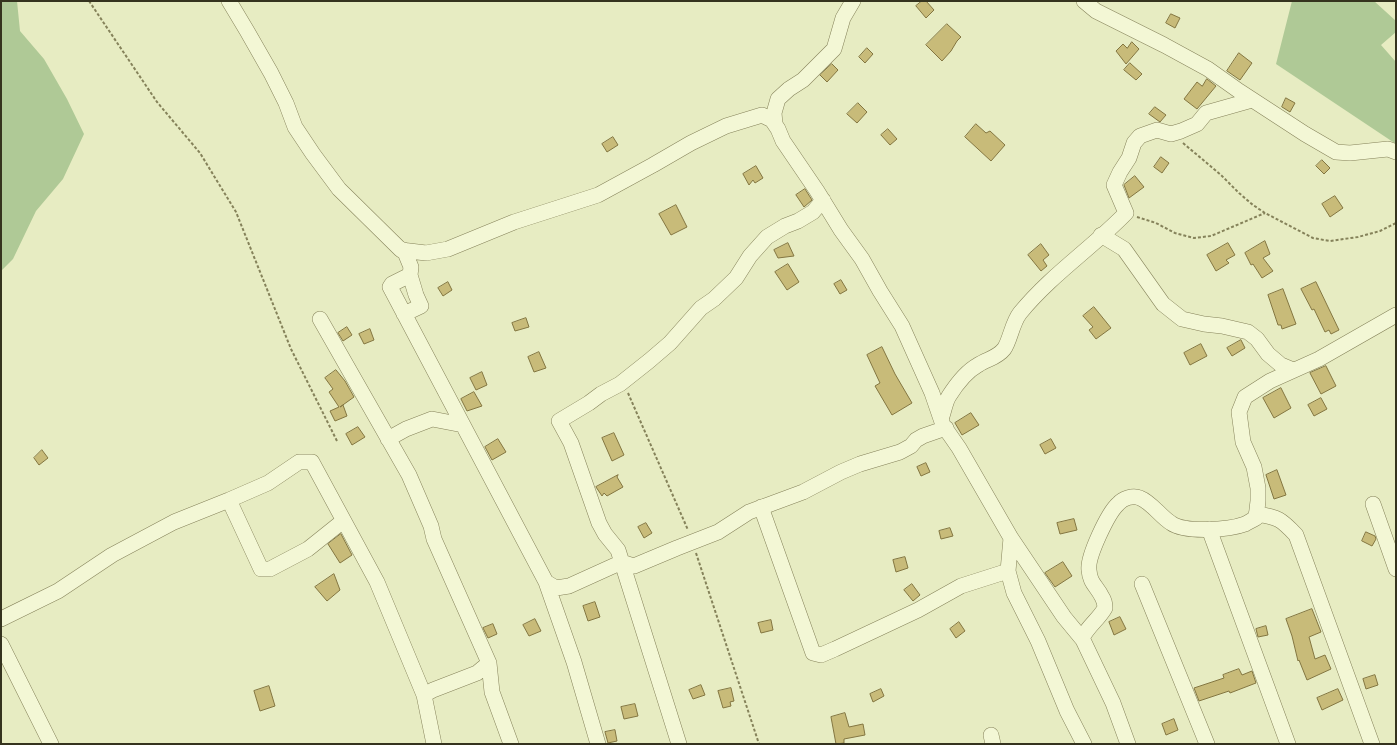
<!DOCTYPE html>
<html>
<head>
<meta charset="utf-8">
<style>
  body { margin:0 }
  #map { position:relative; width:1397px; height:745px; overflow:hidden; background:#e7ecc2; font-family:"Noto Serif",serif }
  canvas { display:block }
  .frame { position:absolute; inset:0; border:2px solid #35331e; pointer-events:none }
</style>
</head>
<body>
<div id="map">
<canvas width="1397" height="745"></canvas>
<div class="frame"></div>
</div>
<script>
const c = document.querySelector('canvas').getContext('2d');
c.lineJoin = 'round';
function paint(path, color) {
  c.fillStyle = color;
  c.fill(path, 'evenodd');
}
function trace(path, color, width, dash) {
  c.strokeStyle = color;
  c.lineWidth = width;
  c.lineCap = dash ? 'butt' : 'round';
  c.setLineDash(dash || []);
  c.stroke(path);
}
paint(new Path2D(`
  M1 1H17L20 31 44 59 67 99 84 134 63 179 36 211 13 259 1 271Z
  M1292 1H1374L1396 21V32L1381 45 1396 62V144L1276 64Z`), '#afc996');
const building = new Path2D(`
  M922 1H926L934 10 926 18 916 6Z
  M1171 14 1180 18 1175 28 1166 23Z
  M947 24 961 37 957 41 951 51 942 61 926 45Z
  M1132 42 1139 49 1126 64 1116 51 1123 44 1127 48Z
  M867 48 873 54 865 63 859 57Z
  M1239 53 1252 63 1240 80 1227 71Z
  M1130 63 1142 74 1136 80 1124 70Z
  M832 64 838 70 827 82 820 75Z
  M1207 79 1216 86 1197 109 1184 99 1197 82 1202 86Z
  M1286 98 1295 103 1290 112 1282 107Z
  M858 103 867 112 857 123 847 114Z
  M1155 107 1166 115 1160 122 1149 114Z
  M976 124 986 133 990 131 1005 145 991 161 965 137Z
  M888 129 897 139 890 145 881 135Z
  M613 137 618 145 607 152 602 144Z
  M1161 157 1169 163 1162 173 1154 167Z
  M1322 160 1330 168 1324 174 1316 166Z
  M756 166 763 178 755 183 753 180 749 185 743 174Z
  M1135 176 1144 187 1129 198 1124 185Z
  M805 189 812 200 804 207 796 195Z
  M1335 196 1343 208 1330 217 1322 204Z
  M676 205 687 227 671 235 659 214Z
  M1265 241 1270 254 1263 258 1273 271 1262 278 1253 264 1251 265 1245 253Z
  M788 243 794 256 778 258 774 250Z
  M1228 243 1235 255 1226 260 1229 263 1216 271 1207 255Z
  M1041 244 1049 255 1043 260 1047 266 1041 271 1028 255Z
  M788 264 799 282 787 290 775 272Z
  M841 280 847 290 840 294 834 284Z
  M448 282 452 290 443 296 438 288Z
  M1316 282 1339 330 1331 334 1329 330 1325 332 1314 309 1312 310 1301 289Z
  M1283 289 1296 324 1282 329 1281 325H1278L1268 295Z
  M1094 307 1111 328 1096 339 1089 330 1093 327 1083 316Z
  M526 318 529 327 515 331 512 323Z
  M347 327 352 335 343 341 338 333Z
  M370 329 374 340 364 344 359 334Z
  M1241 340 1245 348 1232 356 1227 348Z
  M1201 344 1207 356 1190 365 1184 353Z
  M882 347 895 374 912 403 892 415 875 386 880 383 867 355Z
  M539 352 546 368 534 372 528 357Z
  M1326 366 1336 386 1321 394 1310 373Z
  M336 370 345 381 354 397 340 407 343 405 347 416 335 421 330 411 339 407 329 392 333 389 325 378Z
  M482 372 487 385 476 390 470 378Z
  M1281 388 1291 408 1274 418 1263 398Z
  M474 392 482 406 467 411 461 399Z
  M1321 398 1327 409 1314 416 1308 405Z
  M971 413 979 425 962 435 955 423Z
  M358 427 365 437 352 445 346 434Z
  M614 433 624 455 612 461 602 438Z
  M498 439 506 452 492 460 485 447Z
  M1051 439 1056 448 1045 454 1040 445Z
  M42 450 48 458 39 465 34 458Z
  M926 463 930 472 921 476 917 467Z
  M1277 470 1286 495 1274 499 1266 475Z
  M618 475 617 477 623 487 607 496 604 493 602 496 596 487Z
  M1074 519 1077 530 1060 534 1057 523Z
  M646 523 652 533 644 538 638 527Z
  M950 528 953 536 941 539 939 531Z
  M1366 532 1375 536 1376 539 1372 546 1362 541Z
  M341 534 352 555 340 563 328 544Z
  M905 557 908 568 896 572 893 560Z
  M1063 562 1072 576 1055 587 1045 573Z
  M334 574 340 590 327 601 315 587Z
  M912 584 920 595 913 601 904 590Z
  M595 602 600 617 588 621 583 606Z
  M1312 609 1321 632 1309 637 1315 659 1325 655 1331 669 1307 680 1299 660 1298 661 1292 636 1286 619Z
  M1120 617 1126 629 1114 635 1109 622Z
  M535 619 541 631 529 636 523 625Z
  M771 620 773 630 761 633 758 623Z
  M959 622 965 631 956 638 950 629Z
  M493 624 497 634 488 638 483 628Z
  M1266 626 1268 635 1258 637 1256 629Z
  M1239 669 1242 675 1252 671 1256 683 1230 693 1229 691 1199 701 1194 688 1224 678 1223 675Z
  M1375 675 1378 685 1366 689 1363 679Z
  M701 685 705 695 693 699 689 690Z
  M269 686 275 706 260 711 254 691Z
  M731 688 734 701 730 702 731 706 723 708 718 691Z
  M881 689 884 696 873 702 870 694Z
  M1338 689 1343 700 1322 710 1317 698Z
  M635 704 638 716 624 719 621 707Z
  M845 713 849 727 863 724 865 735 844 739V743L836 744 831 717Z
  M1174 719 1178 730 1166 735 1162 724Z
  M615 730 617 741 608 743 605 732Z`);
paint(building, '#c8bb79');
trace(building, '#837641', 1);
const minor = new Path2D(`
  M229 1 247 31 271 73 286 103 295 127 313 154 339 189 401 250 426 253 448 249 514 222 598 195 653 165 691 143 726 126 762 115 772 120 778 129 783 141 817 191 841 230 862 259 880 291 902 326 932 393 943 425 959 448 1011 538 1008 571 1014 593 1038 641 1067 711 1084 744
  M1084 1 1096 11 1164 45 1208 69 1239 91 1305 134 1336 152 1350 153 1388 149 1396 152
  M775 124 774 113 778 99 789 89 803 80 834 49 843 18 853 1
  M1101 235 1124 249 1163 304 1182 319 1204 324 1222 326 1248 332 1257 339 1268 354 1281 365 1293 370
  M404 250 411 267 410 275 392 284 390 287 546 582 574 662 598 744
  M404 314 421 306 416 295 410 275
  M320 319 409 475 431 526 434 539 489 663 492 692 511 744
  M941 419C944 412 945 402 949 396 956 385 967 371 978 365 987 359 997 358 1004 349 1010 341 1012 323 1020 313 1051 275 1092 248 1126 213L1114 185 1120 172 1129 158 1134 143 1140 136 1157 130 1171 134 1181 131 1197 124 1206 113 1252 100
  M388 439 406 429 432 419 463 425
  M229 500 261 569H270L308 549 343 521
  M1373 504 1396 569
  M761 507 813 653 821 655 835 649 918 610 961 586 1008 571
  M1256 514C1278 517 1281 519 1296 535L1372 744
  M1209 529 1288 744
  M1011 538 1064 617 1083 640 1113 703 1128 744
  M546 582 556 588 569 586 622 562 634 566 677 548 718 532 749 512 803 492 841 472 860 464 900 452 911 446 916 440 923 436 946 428
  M1142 584 1207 744
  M1 619 58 591 112 555 174 522 229 500 268 483 299 462H312L377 582 424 695 434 744
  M1082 638C1089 625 1098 620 1105 608 1105 605 1104 600 1102 597 1097 586 1090 584 1089 570 1087 557 1108 513 1118 504 1123 498 1133 495 1140 498 1151 502 1161 517 1171 523 1185 533 1229 530 1245 524 1249 522 1252 520 1256 518L1258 501V488L1254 467 1243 442 1239 412 1245 397 1270 381 1319 359 1396 315
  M1 644 51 744
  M424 695 433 690 477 673 489 663
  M991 735 993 744
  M679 744 618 550 605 534 599 523 571 443 559 421 589 403 601 394 620 384 649 361 670 343 701 308 714 299 736 278 750 256 767 237 785 226 798 221 813 212 823 200`);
trace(minor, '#85825a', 16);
trace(new Path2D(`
  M89 1 157 102 200 153 236 212 291 349 337 441
  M1183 143 1221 175 1239 193 1253 205 1265 213 1313 238 1330 241 1358 237 1380 231 1396 223
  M1137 217 1156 223 1175 233 1194 238 1211 236 1265 213
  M628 393 688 530
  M696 553 759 744`), '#85825a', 2, [3, 2]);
trace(minor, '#f3f7d5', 15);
</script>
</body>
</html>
